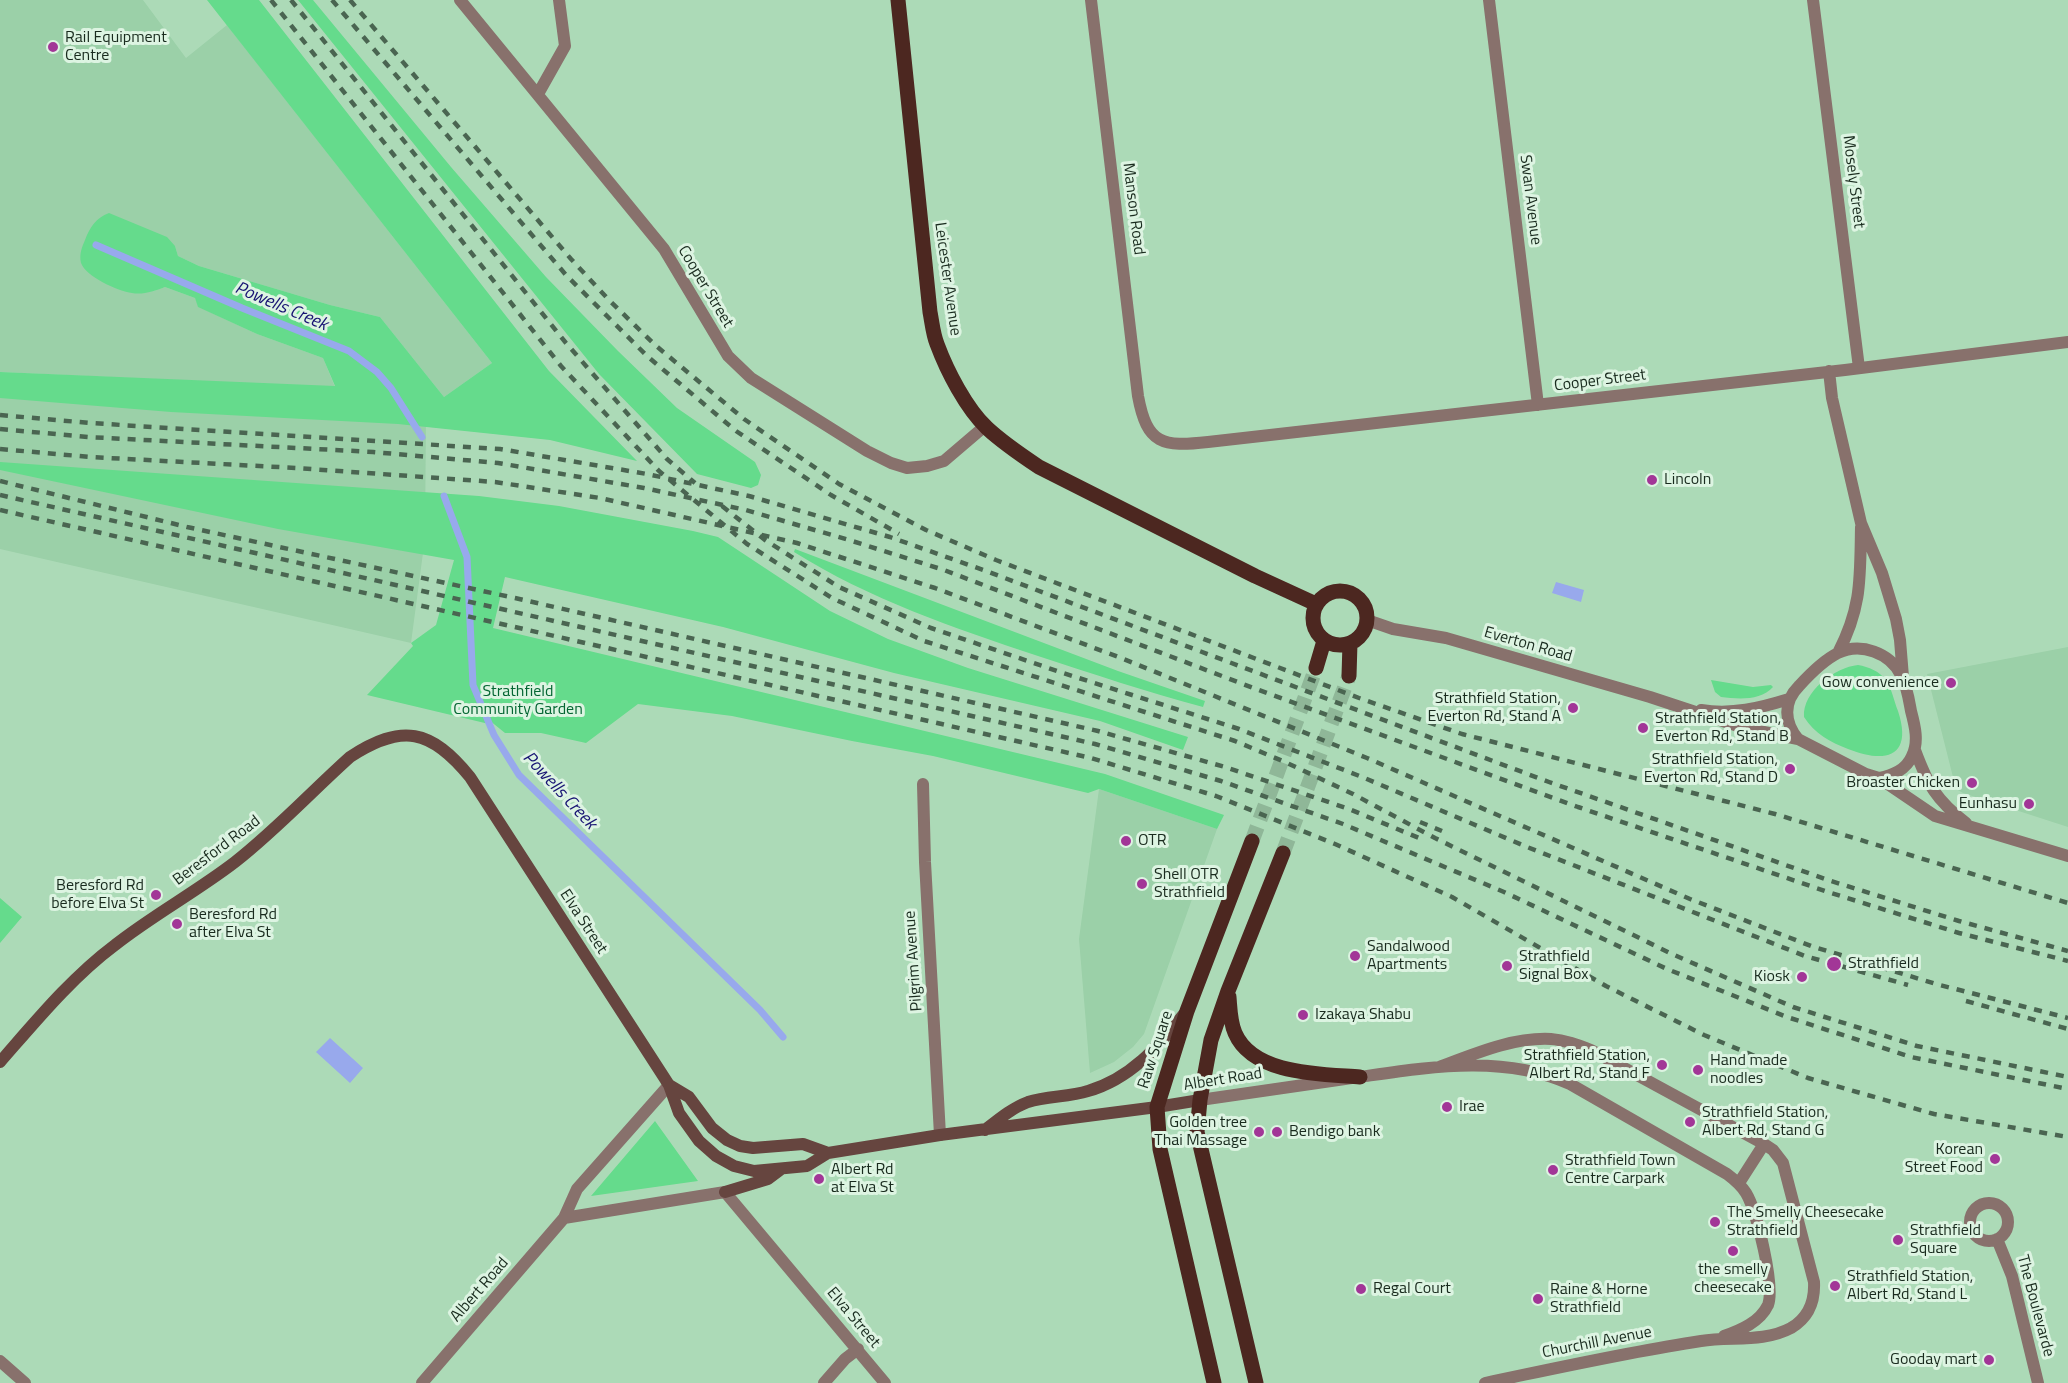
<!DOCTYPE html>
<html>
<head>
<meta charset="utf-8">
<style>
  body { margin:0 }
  canvas { display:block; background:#acdab7 }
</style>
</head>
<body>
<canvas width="2068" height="1383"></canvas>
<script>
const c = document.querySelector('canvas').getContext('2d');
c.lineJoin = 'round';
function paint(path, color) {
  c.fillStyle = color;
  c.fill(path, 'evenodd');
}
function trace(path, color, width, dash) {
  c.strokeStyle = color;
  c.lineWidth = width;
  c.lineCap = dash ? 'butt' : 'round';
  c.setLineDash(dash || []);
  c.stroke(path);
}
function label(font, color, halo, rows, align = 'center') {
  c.font = font + ' "Titillium Web",sans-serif';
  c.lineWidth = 6;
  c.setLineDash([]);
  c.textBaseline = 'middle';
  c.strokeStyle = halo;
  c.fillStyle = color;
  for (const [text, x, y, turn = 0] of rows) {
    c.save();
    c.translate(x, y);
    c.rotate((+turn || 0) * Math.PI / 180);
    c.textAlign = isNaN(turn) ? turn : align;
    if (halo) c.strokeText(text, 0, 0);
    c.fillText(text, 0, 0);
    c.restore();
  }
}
paint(new Path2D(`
  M0 0H143L186 58 227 25 492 363 444 397 380 317 330 305 199 266 178 256 175 246 133 293 154 291 165 287 195 298 199 307 257 334 323 358 335 387 0 372Z
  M0 381 426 416 425 538 411 643 0 549Z
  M2068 647V827L1963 793 1956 789 1927 674Z
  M1099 789 1217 829 1144 1034 1133 1047 1114 1062 1090 1073 1079 939Z`), '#9bd0a8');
paint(new Path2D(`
  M207 0H259L549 371 637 461 550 440 398 424 171 412 0 398V372L335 386 323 358 257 334 198 307 195 298 165 287C155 291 143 295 132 293 118 291 86 277 81 263 79 254 82 247 85 240 90 227 96 218 109 213L167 237 175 246 178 256 199 266 330 305 380 317 444 397 492 363Z
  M298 0H313L451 167 546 277 618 351 677 408 755 462 761 475 758 485 751 488 697 474 599 374Z
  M0 462 479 496 559 506 693 531 718 537 830 611 888 639 968 668 1188 737 1183 750 1100 721 894 673 723 627 505 577 493 628 1105 774 1224 815 1217 829 1099 789 1088 793 933 756 852 741 732 716 638 704 586 743 541 733H505L489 720V724L367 695 413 646 411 643 436 625 454 560 278 529 0 470Z
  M795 549 1118 671 1205 701 1203 707C1147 692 1093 674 1038 656 954 628 869 599 794 552Z
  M1858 665C1869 667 1879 671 1886 680 1892 689 1894 701 1898 711 1913 757 1886 764 1848 749 1830 742 1815 734 1804 717 1802 692 1835 667 1858 665Z
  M1711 680 1753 687 1771 685 1773 687C1761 701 1738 699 1721 697L1715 692Z
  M0 898 22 917 0 943Z
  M655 1121 698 1181 591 1196Z`), '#65db8c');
paint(new Path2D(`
  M1556 582 1584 590 1581 602 1552 593Z
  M330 1038 363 1068 350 1083 316 1052Z`), '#98a9ec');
trace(new Path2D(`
  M96 245 242 308 349 351 377 372 391 388 422 437
  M444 496 467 557 473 685 494 735 519 775 760 1010 783 1037`), '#98a9ec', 7);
trace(new Path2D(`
  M1252 841 1316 668
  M1283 853 1349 676`), '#8fb798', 15, [15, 8]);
trace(new Path2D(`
  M460 0 664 249 728 356 751 378 867 451 891 463 907 468 927 466 944 461 985 426
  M1091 0 1138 396C1147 445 1163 447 1208 442L1845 370 2068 342
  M1489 0 1538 405
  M1813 0 1859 368
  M538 94 565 46 559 0
  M1829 371 1832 398 1861 523 1882 573 1896 619 1900 640 1903 677
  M1367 620 1393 629 1446 638 1650 697 1744 728 1798 739 1866 774 1879 778 1935 816 2068 856
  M1838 653C1862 607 1860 578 1861 527
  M1701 710C1732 715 1760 708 1789 699
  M1798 739C1784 722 1783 702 1799 686 1809 675 1824 660 1838 653 1861 642 1890 653 1901 675 1907 686 1909 700 1911 711 1915 726 1919 742 1912 756 1906 770 1893 775 1879 778
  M1915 750C1928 785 1936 800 1966 823
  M923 784 925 862 940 1135
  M1439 1067C1474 1054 1513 1037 1551 1039 1565 1040 1578 1045 1591 1050L1764 1144 1773 1150 1783 1163 1814 1282C1815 1302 1808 1318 1791 1328 1763 1343 1731 1336 1701 1341 1628 1352 1557 1368 1485 1383
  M1200 1100C1248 1093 1296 1086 1345 1079 1419 1069 1499 1052 1570 1084L1727 1174C1735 1180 1741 1185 1746 1193 1757 1211 1775 1287 1768 1305 1760 1322 1741 1330 1724 1336
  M1739 1183 1764 1144
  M1970 1222a19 19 0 1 1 38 0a19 19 0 1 1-38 0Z
  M564 1218 725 1192 885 1383
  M1997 1239 2012 1276 2038 1383
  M0 1361 25 1383
  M422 1383 564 1218 577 1189 669 1085
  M824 1383 845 1359 858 1349`), '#88716c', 12);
trace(new Path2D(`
  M0 1062C36 1021 71 978 115 945 153 915 196 892 235 862 276 830 311 792 350 757 402 723 431 729 470 777L669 1085 679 1113 699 1141 716 1156 734 1166 754 1171 807 1166 828 1153 940 1135 1157 1107 1200 1100
  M669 1085 689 1097 712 1128 727 1140 740 1146 753 1148 803 1144 828 1153
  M985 1130C999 1119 1012 1108 1028 1102 1047 1096 1069 1097 1088 1091 1130 1079 1158 1047 1184 1014
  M725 1192 768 1179 780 1170`), '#66453f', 12);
trace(new Path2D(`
  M898 0 930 312C932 322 933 334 937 344 947 371 966 408 987 428 1003 443 1021 455 1039 467L1255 576 1316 604
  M1313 618a27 27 0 1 1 54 0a27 27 0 1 1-54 0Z
  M1316 668 1324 641
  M1349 676 1350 643
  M1229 997C1230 1009 1230 1022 1235 1033 1253 1075 1321 1074 1360 1077
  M1214 1383 1160 1149 1157 1107 1187 1011 1252 841
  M1256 1383 1197 1132 1200 1100 1211 1040 1228 991 1283 853`), '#4c2720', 15);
trace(new Path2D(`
  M271 0 561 366 659 471 747 544 832 598 924 641 1235 741 1285 762 1353 794 1435 838 1672 954 1793 1007 1917 1046 2068 1077
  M291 0 566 343 667 459 695 483
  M332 0 566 275 647 356 736 431 831 495 899 534
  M350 0 571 259 608 299 655 345 744 419 839 484 926 530 996 560 1359 698 1462 734 1775 814 2068 903
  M0 415 90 423 500 449 647 474 749 496 890 537 986 571 1549 782 1831 881 1959 921 2068 951
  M0 429 88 437 373 452 498 463 644 488 746 510 849 540 944 570 1256 689 1578 807 1828 892 1959 933 2068 961
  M0 449 90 457 296 468 495 482 600 498 797 543 935 588 1121 658 1367 758 1690 899 1811 946 1936 984 2068 1018
  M0 481 187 527 515 598 1098 731 1225 767 1349 809 1419 838
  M0 495 1095 744 1221 781 1343 824 1504 892 1667 969 1787 1017 1911 1057 2068 1089
  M722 506 765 540 839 587 931 628 1063 673 1239 729 1362 777 1527 847 1805 956 1908 985
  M0 510 1091 758 1216 796 1335 844 1452 897 1606 986 1704 1035 1808 1078 1934 1114 2068 1137
  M1420 822 1442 831
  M1966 1001 2068 1029`), '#4a6551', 4.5, [8, 8]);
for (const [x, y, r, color] of [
  [53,47,6,"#a23697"],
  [1652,480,6,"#a23697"],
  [1951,683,6,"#a23697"],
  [1573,708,6,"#a23697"],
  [1643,728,6,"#a23697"],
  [1790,769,6,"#a23697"],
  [1972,783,6,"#a23697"],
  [2029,804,6,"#a23697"],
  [1126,841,6,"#a23697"],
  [1142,884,6,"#a23697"],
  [156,895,6,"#a23697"],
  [177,924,6,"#a23697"],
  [1355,956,6,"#a23697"],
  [1834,964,8,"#a23697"],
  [1507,966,6,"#a23697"],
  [1802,977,6,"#a23697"],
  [1303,1015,6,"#a23697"],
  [1662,1065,6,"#a23697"],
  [1698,1070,6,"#a23697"],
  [1447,1107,6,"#a23697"],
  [1690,1122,6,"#a23697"],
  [1259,1132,6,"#a23697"],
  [1277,1132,6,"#a23697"],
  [1995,1159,6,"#a23697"],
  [1553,1170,6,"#a23697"],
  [819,1179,6,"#a23697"],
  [1715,1222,6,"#a23697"],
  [1898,1240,6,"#a23697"],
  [1733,1251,6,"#a23697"],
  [1835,1286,6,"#a23697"],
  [1361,1289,6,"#a23697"],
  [1538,1299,6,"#a23697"],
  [1989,1360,6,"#a23697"]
]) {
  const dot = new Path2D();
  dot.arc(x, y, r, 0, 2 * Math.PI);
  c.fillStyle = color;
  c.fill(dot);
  trace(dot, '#ddf4e2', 2);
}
label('16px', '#192b1e', '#ddf4e2', [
  ["Rail Equipment",65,38],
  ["Centre",65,56],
  ["Lincoln",1664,480],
  ["Gow convenience",1939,683,"right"],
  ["Strathfield Station,",1561,699,"right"],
  ["Everton Rd, Stand A",1561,717,"right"],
  ["Strathfield Station,",1655,719],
  ["Everton Rd, Stand B",1655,737],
  ["Strathfield Station,",1778,760,"right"],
  ["Everton Rd, Stand D",1778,778,"right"],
  ["Broaster Chicken",1960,783,"right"],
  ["Eunhasu",2017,804,"right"],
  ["OTR",1138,841],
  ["Shell OTR",1154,875],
  ["Strathfield",1154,893],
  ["Beresford Rd",144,886,"right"],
  ["before Elva St",144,904,"right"],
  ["Beresford Rd",189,915],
  ["after Elva St",189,933],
  ["Sandalwood",1367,947],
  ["Apartments",1367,965],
  ["Strathfield",1519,957],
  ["Signal Box",1519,975],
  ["Strathfield",1848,964],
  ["Kiosk",1790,977,"right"],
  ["Izakaya Shabu",1315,1015],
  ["Strathfield Station,",1650,1056,"right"],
  ["Albert Rd, Stand F",1650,1074,"right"],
  ["Hand made",1710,1061],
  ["noodles",1710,1079],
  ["Irae",1459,1107],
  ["Strathfield Station,",1702,1113],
  ["Albert Rd, Stand G",1702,1131],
  ["Golden tree",1247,1123,"right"],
  ["Thai Massage",1247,1141,"right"],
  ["Bendigo bank",1289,1132],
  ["Korean",1983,1150,"right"],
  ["Street Food",1983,1168,"right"],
  ["Strathfield Town",1565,1161],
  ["Centre Carpark",1565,1179],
  ["Albert Rd",831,1170],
  ["at Elva St",831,1188],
  ["The Smelly Cheesecake",1727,1213],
  ["Strathfield",1727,1231],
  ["Strathfield",1910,1231],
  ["Square",1910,1249],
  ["the smelly",1733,1270,"center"],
  ["cheesecake",1733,1288,"center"],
  ["Strathfield Station,",1847,1277],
  ["Albert Rd, Stand L",1847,1295],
  ["Regal Court",1373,1289],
  ["Raine & Horne",1550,1290],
  ["Strathfield",1550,1308],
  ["Gooday mart",1977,1360,"right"]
], 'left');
label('16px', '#192b1e', '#ddf4e2', [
  ["Mosely Street",1853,182,83],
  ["Swan Avenue",1530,200,83],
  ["Manson Road",1133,209,83],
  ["Leicester Avenue",947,279,82],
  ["Cooper Street",705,287,59],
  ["Cooper Street",1600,381,-7],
  ["Everton Road",1528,645,16],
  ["Beresford Road",217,851,-37],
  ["Elva Street",583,922,57],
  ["Pilgrim Avenue",914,961,-94],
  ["Raw Square",1156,1050,-72],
  ["Albert Road",1223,1080,-9],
  ["Albert Road",480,1290,-49],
  ["The Boulevarde",2035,1306,75],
  ["Elva Street",853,1318,50],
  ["Churchill Avenue",1597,1343,-11]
]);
label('16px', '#046633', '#ddf4e2', [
  ["Strathfield",518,692],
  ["Community Garden",518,710]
]);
label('italic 18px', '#171373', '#ddf4e2', [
  ["Powells Creek",281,307,23],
  ["Powells Creek",559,791,47]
]);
</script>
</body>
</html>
